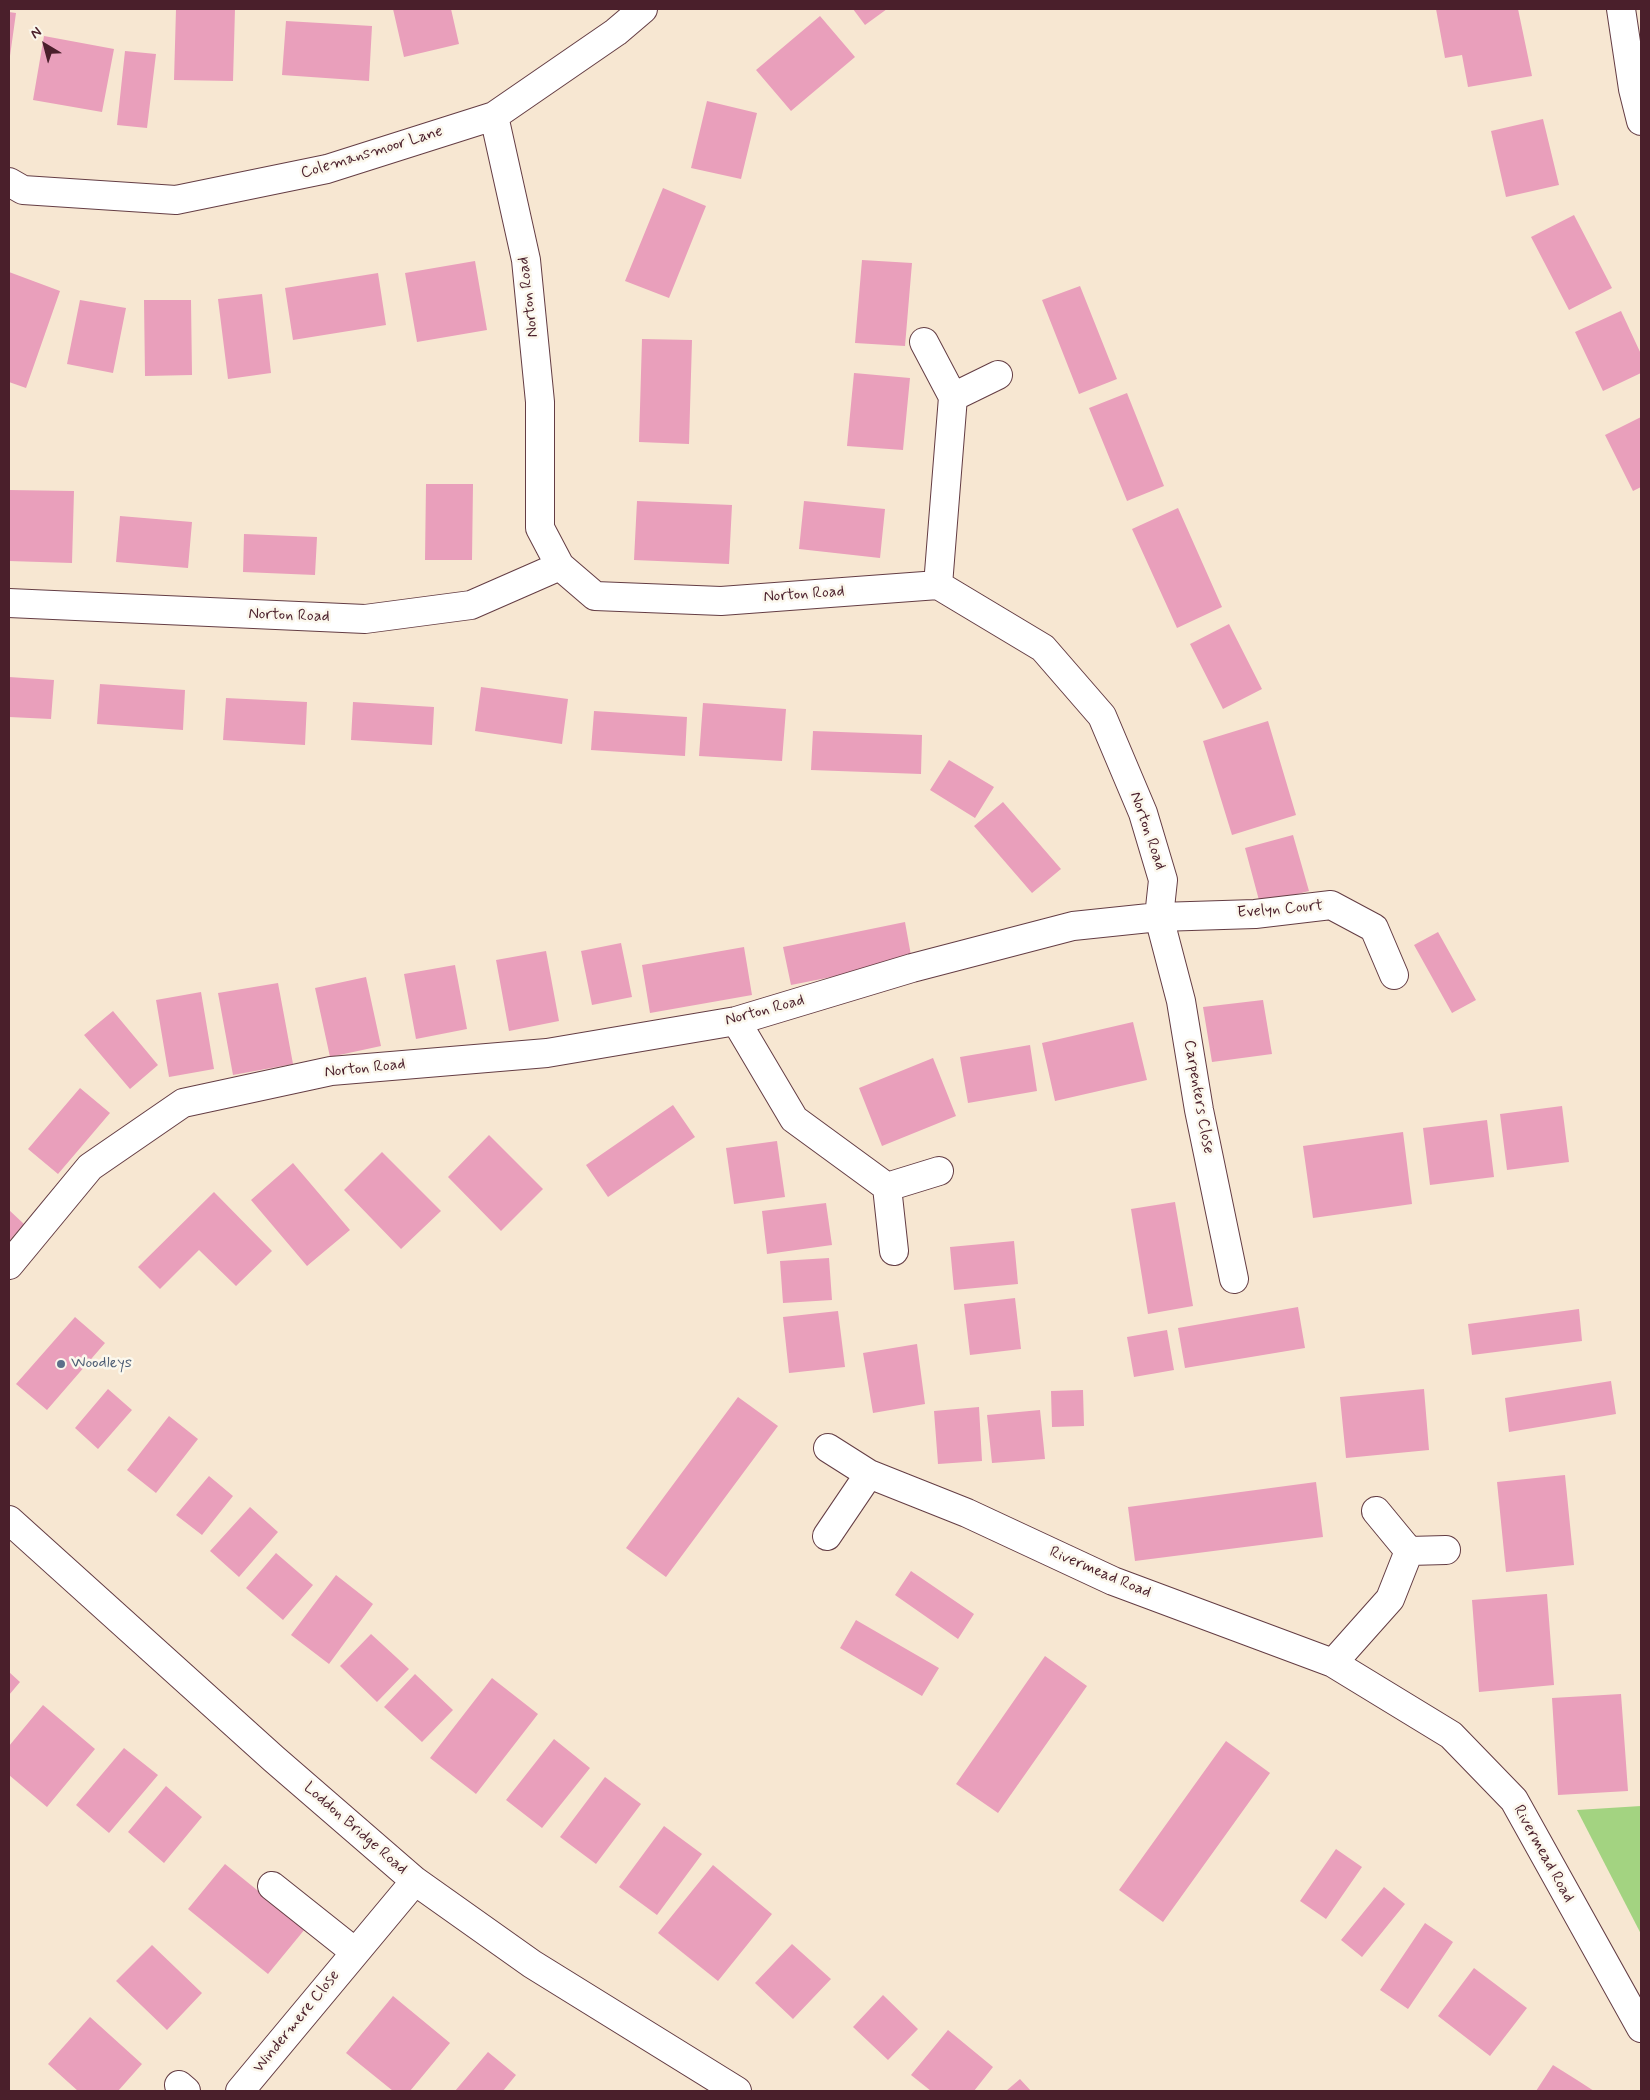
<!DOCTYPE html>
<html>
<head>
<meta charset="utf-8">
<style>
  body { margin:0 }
  #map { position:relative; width:1650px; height:2100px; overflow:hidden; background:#f7e7d2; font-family:Mynerve,sans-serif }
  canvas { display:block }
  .frame { position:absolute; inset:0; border:10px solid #4a1f2b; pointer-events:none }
  .north { position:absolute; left:20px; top:20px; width:50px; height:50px; -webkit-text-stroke:4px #fbf7ec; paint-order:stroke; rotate:323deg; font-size:14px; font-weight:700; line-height:20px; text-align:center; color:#4a1f2b }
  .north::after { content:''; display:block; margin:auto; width:18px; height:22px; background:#4a1f2b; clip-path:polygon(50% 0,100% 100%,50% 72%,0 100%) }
</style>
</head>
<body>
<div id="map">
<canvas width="1650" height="2100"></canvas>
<div class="frame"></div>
<div class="north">N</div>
</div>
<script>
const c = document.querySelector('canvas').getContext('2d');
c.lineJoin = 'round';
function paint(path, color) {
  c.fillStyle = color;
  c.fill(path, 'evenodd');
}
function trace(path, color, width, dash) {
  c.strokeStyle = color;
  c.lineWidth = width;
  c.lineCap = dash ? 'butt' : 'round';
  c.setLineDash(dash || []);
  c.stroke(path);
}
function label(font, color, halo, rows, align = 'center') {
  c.font = font + ' Mynerve,sans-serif';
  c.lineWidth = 5;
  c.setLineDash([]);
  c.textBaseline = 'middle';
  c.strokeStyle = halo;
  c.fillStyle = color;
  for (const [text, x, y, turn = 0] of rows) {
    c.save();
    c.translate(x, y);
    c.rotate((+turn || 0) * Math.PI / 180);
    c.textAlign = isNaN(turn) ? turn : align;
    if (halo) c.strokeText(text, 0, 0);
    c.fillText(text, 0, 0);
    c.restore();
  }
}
paint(new Path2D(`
  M1641 1806V1934L1577 1810Z`), '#a3d381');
paint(new Path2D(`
  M176 9H235L233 81 174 80Z
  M393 9H451L459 44 404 57Z
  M853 9H887L865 25Z
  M1436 9H1518L1532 76 1468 87 1462 55 1445 58Z
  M9 12 16 13 10 56H9Z
  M820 16 855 57 791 111 756 70Z
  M286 21 372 26 369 81 282 75Z
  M44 36 114 49 102 112 33 100Z
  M125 51 156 54 147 128 117 125Z
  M707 101 757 113 741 179 691 168Z
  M1543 119 1559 185 1506 197 1491 131Z
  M663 188 706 206 669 298 625 281Z
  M1574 215 1612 288 1569 310 1531 237Z
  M862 260 912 263 905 346 855 343Z
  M475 261 487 330 417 342 405 273Z
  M9 272 60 291 26 388 9 382Z
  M378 273 386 325 293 340 285 288Z
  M1080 286 1117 379 1079 394 1042 300Z
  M262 294 271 373 228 379 218 299Z
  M80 300 126 308 113 373 67 364Z
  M144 300H191L192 375 145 376Z
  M1621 311 1641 354V373L1603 391 1575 332Z
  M642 339 692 340 689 444 639 442Z
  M854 373 910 378 903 450 847 446Z
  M1127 393 1164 486 1127 501 1089 408Z
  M1641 417V487L1633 491 1605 435Z
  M426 484H473L472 560H425Z
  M9 490 74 491 72 563 9 561Z
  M637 501 732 505 729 564 634 560Z
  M804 501 885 509 880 558 799 549Z
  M1178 508 1222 607 1177 628 1132 529Z
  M120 516 192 522 188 568 116 562Z
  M244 534 317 537 315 575 243 572Z
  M1229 624 1262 689 1223 709 1190 644Z
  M9 677 54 680 51 719 9 717Z
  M100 684 185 690 183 730 97 724Z
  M481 687 568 699 562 744 475 731Z
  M226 698 307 702 305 745 223 740Z
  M353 702 434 707 432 745 351 740Z
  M703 703 786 709 782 761 699 756Z
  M594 711 687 717 685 756 591 750Z
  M1268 721 1296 815 1232 835 1203 741Z
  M813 731 922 735 921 774 811 770Z
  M949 760 994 787 975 818 930 790Z
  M1003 802 1061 869 1032 893 974 826Z
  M1293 835 1309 891 1260 904 1245 848Z
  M905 922 912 961 791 985 783 947Z
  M1438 932 1476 1000 1452 1013 1414 945Z
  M621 943 632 997 592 1005 581 951Z
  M744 947 752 995 650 1013 642 965Z
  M546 951 559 1021 509 1031 496 960Z
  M455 965 467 1029 416 1039 404 974Z
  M366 977 381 1046 330 1057 315 988Z
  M278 983 293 1064 233 1075 218 993Z
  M201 992 214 1069 169 1077 156 1000Z
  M1263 1000 1272 1054 1212 1062 1203 1007Z
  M113 1011 158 1065 130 1089 84 1035Z
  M1133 1022 1147 1080 1055 1101 1042 1043Z
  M1030 1045 1037 1091 968 1103 960 1057Z
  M933 1058 956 1116 882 1146 859 1088Z
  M80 1088 110 1113 58 1174 28 1149Z
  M673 1105 695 1137 608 1197 586 1165Z
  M1562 1106 1569 1162 1507 1170 1500 1114Z
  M1487 1120 1494 1177 1430 1185 1423 1128Z
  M1403 1132 1412 1204 1313 1218 1303 1146Z
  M489 1135 543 1189 501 1231 448 1177Z
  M777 1141 785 1197 734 1204 726 1148Z
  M382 1152 441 1211 401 1249 344 1190Z
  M293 1163 350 1230 307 1266 251 1200Z
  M214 1192 272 1251 236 1286 199 1250 160 1289 138 1267Z
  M1175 1202 1193 1306 1148 1314 1131 1209Z
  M826 1203 832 1245 767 1254 762 1211Z
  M9 1210 24 1224 9 1241Z
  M1014 1241 1018 1284 954 1290 950 1247Z
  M829 1258 832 1300 783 1303 780 1261Z
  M1015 1298 1021 1349 970 1355 964 1304Z
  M1298 1307 1305 1348 1185 1368 1178 1328Z
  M1579 1309 1582 1341 1472 1355 1468 1324Z
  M838 1311 845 1367 789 1373 783 1317Z
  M75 1317 105 1343 47 1410 16 1384Z
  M1167 1330 1174 1370 1134 1377 1127 1337Z
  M917 1344 925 1404 873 1413 863 1353Z
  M1611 1381 1616 1414 1509 1432 1505 1398Z
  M108 1389 132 1410 98 1449 75 1428Z
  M1424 1389 1429 1450 1346 1458 1340 1397Z
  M1083 1390 1084 1426 1052 1427 1051 1391Z
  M738 1397 778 1426 666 1577 626 1548Z
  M979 1407 982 1461 938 1464 934 1411Z
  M1040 1410 1045 1459 992 1463 987 1415Z
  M169 1416 198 1439 156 1493 127 1470Z
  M1565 1475 1574 1565 1506 1572 1497 1482Z
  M209 1476 233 1496 202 1535 176 1515Z
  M1316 1482 1323 1537 1135 1561 1128 1507Z
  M250 1507 278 1532 239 1577 210 1551Z
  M276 1553 313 1585 283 1620 246 1588Z
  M911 1571 974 1614 958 1639 895 1595Z
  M336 1575 373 1604 329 1664 291 1635Z
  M1547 1594 1554 1685 1479 1692 1472 1600Z
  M856 1620 939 1668 922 1696 840 1648Z
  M371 1634 409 1669 377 1702 340 1666Z
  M1045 1656 1087 1686 998 1813 956 1784Z
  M9 1672 20 1682 9 1695Z
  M415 1674 453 1710 422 1742 384 1707Z
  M492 1678 538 1714 476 1794 430 1758Z
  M1621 1694 1628 1791 1558 1795 1552 1698Z
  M43 1705 95 1749 47 1807 9 1775V1746Z
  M554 1739 590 1768 542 1828 506 1800Z
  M1226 1741 1270 1773 1163 1922 1119 1890Z
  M124 1748 158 1775 109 1833 76 1805Z
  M605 1777 641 1804 596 1864 560 1837Z
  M166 1786 202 1817 164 1863 128 1832Z
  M664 1826 702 1854 657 1915 619 1887Z
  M1336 1849 1362 1867 1326 1919 1300 1901Z
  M225 1864 305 1929 268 1974 188 1909Z
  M713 1865 772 1914 718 1981 658 1933Z
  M1384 1887 1405 1904 1362 1957 1341 1940Z
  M1425 1923 1453 1942 1408 2009 1380 1990Z
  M792 1944 831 1979 793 2019 755 1983Z
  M152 1945 202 1993 167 2030 116 1981Z
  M1474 1968 1527 2008 1490 2056 1438 2016Z
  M883 1995 918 2029 888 2060 853 2027Z
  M393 1996 450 2043 410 2091H393L346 2053Z
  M90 2017 142 2064 118 2091H78L48 2064Z
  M948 2030 993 2067 974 2091H931L911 2075Z
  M488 2052 516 2075 503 2091H455Z
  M1553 2065 1577 2080 1594 2091H1536Z
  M1020 2079 1031 2091H1006Z`), '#e99fbb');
const minor = new Path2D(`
  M1621 9 1633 89 1641 121
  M9 182 23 190 176 200 327 169 494 116 616 32 643 9
  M924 342 953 397 938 585
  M953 397 998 375
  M9 603 365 619 471 605 560 566
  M736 1021 794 1119 887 1187 894 1251
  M887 1187 939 1171
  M9 1265 90 1167 183 1103 331 1071 547 1053 736 1021 912 968 1073 926 1159 917 1163 880 1143 813 1102 716 1043 648 938 585 721 601 595 596 560 566 540 528V402L526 260 494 116
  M1234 1279 1199 1110 1181 1001 1159 917 1255 914 1331 905 1374 928 1394 975
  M828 1448 869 1474 967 1513 1113 1581 1333 1663 1451 1735 1514 1800 1641 2028
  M1376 1511 1409 1551
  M9 1520 274 1759 415 1881 532 1964 737 2091
  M827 1536 869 1474
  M1333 1663 1390 1599 1409 1551 1446 1550
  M272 1886 355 1952
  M179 2085 186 2091
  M240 2091 415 1881`);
trace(minor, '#643d44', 30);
trace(minor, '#fff', 28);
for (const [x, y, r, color] of [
  [61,1364,5,"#5c6f8a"]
]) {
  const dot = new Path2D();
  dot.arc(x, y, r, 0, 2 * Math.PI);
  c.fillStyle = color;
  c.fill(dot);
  trace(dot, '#fbf7ec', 2);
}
label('16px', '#4a1f2b', '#fbf7ec', [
  ["Colemansmoor Lane",372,153,-17],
  ["Norton Road",529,297,-97],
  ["Norton Road",804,595,-4],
  ["Norton Road",289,616,2],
  ["Norton Road",1147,831,71],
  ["Evelyn Court",1280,910,-5],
  ["Norton Road",765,1011,-15],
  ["Norton Road",365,1069,-6],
  ["Carpenters Close",1198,1097,80],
  ["Rivermead Road",1100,1573,23],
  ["Loddon Bridge Road",355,1829,41],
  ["Rivermead Road",1543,1854,61],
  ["Windermere Close",297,2022,-51]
]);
label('16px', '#4e5e75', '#fbf7ec', [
  ["Woodleys",71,1364]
], 'left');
</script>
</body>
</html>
